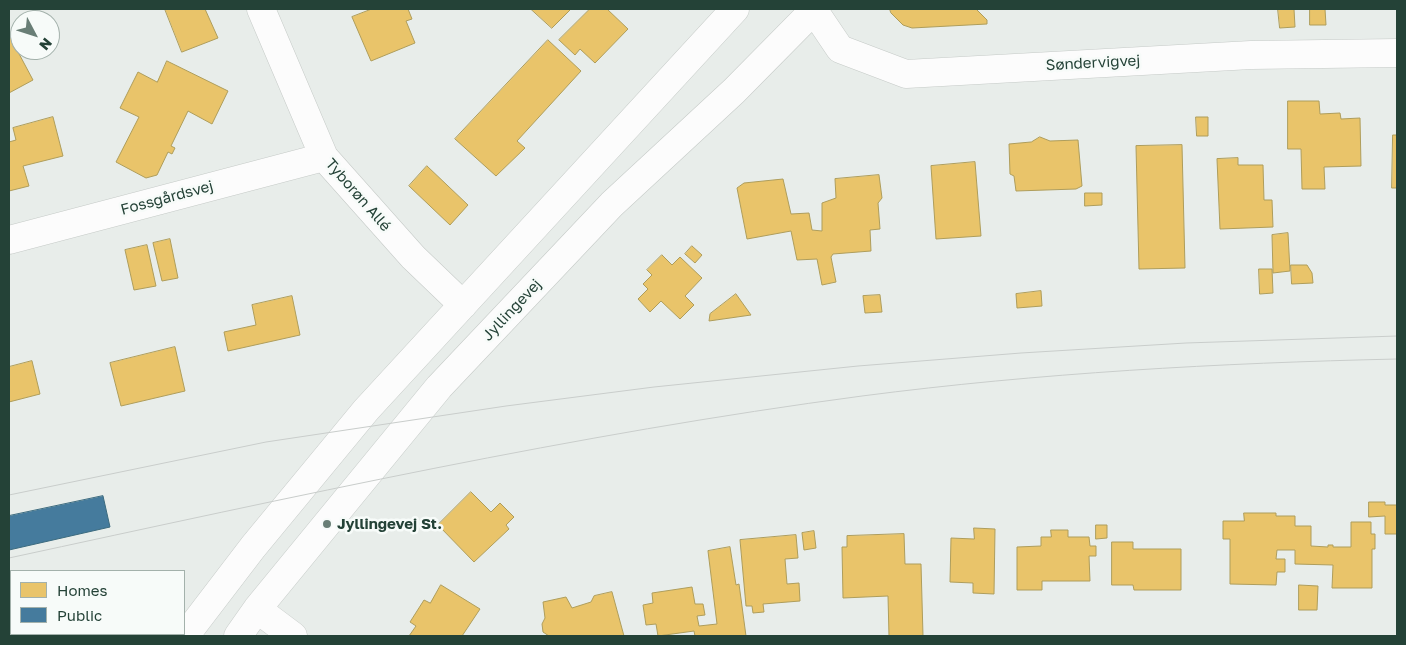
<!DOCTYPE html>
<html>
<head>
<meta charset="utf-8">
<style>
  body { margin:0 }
  #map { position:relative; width:1406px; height:645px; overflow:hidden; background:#e8edea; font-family:"Golos Text",sans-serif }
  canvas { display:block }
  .frame { position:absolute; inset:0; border:10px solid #244237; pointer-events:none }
  .legend { position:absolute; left:10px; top:570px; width:175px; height:65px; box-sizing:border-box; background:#f7fbf9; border:1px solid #a3b1ab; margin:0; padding:6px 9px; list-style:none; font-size:15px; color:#244237 }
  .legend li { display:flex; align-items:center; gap:10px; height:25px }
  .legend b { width:25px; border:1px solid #a3b1ab }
  .north { position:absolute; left:10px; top:10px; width:50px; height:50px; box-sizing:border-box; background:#f7fbf9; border:1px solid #a3b1ab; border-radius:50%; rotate:130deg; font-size:14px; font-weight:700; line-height:20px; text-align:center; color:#244237 }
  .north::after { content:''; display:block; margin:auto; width:18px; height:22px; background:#697e76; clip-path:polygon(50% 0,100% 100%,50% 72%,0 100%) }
</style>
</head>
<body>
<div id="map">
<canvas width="1406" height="645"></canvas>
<div class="frame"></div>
<ul class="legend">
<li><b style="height:14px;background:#e9c46a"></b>Homes</li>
<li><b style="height:14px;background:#457b9d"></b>Public</li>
</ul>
<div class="north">N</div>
</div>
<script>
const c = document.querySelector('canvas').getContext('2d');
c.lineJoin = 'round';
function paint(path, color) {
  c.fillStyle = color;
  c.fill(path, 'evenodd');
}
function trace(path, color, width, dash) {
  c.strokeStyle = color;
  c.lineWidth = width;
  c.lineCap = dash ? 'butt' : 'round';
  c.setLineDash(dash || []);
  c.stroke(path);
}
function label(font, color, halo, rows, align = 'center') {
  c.font = font + ' "Golos Text",sans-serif';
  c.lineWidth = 5;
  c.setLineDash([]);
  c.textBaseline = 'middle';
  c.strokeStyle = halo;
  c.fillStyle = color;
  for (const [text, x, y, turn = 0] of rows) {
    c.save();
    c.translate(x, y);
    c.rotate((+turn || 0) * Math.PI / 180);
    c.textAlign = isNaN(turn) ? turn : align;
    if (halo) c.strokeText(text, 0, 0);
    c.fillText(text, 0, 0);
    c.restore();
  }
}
const homes = new Path2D(`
  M165 9H205L218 38 182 52Z
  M372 9H408L412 19 406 21 415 43 371 61 352 17Z
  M531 9H571L552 28Z
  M590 9H607L628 29 595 63 580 49 575 55 559 40Z
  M890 9H976L987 20V24L912 28 903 25 891 13Z
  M1278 9H1294L1295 27 1280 28Z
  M1310 9H1325L1326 25H1310Z
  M9 35 33 80 9 93Z
  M548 40 581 71 517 141 525 148 496 176 455 139Z
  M167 61 228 91 212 124 188 111 171 146 175 148 172 154 168 152 157 175 146 178 116 162 139 117 120 108 138 72 157 82Z
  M1288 101H1319L1320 114 1340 113 1341 119 1360 118 1361 166 1324 167 1325 189H1302L1301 149H1288Z
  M53 117 63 156 23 166 29 186 9 191V142L16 140 13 128Z
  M1196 117H1208V136H1197Z
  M1393 135H1397V188H1392Z
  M1040 137 1050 141 1078 140 1082 186 1076 189 1016 191 1014 176 1010 174 1009 144 1031 142Z
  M1182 145 1185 268 1139 269 1136 146Z
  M1238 158V165H1263L1264 200H1272L1273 227 1220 229 1217 159Z
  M975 162 981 236 936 239 931 166Z
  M427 166 468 205 450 225 409 186Z
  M879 175 882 198 878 203 880 229 870 230 871 251 833 254 831 257 836 282 822 285 817 259 797 260 791 231 747 239 737 188 744 183 783 179 791 214 809 213 812 230 822 231V203L836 198 835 179Z
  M1085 193H1102V205L1085 206Z
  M1288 233 1290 271 1273 273 1272 235Z
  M170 239 178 278 162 281 153 243Z
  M147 245 156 286 134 290 125 250Z
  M692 246 702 255 695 263 685 254Z
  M662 255 672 265 680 257 702 278 685 296 694 305 680 319 661 301 650 312 638 299 648 289 643 284 652 275 647 270Z
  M1291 265H1307L1312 273 1313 283 1292 284Z
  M1259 269H1272L1273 293 1260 294Z
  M1041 291 1042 306 1017 308 1016 294Z
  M736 294 751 315 709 321 710 314Z
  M880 295 882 312 865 313 863 296Z
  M292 296 300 335 228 351 224 332 256 325 252 305Z
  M175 347 185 391 121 406 110 363Z
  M32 361 40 394 9 402V367Z
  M471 492 491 512 500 503 514 517 506 525 509 529 474 562 438 525Z
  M1369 502H1385V505H1397V534H1385V516L1369 517Z
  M1244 513H1276V516H1295V526H1311V546L1328 547V545H1333V547H1351V522H1371V534H1375V549H1372V588H1332L1333 565 1295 564V550H1277L1276 559H1285V572H1277L1276 585 1230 584V539H1223V521H1244Z
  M1096 525H1107V538L1096 539Z
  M974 528 995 529 994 594 973 593V583L950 582 951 538 974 539Z
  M1051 530H1068V537H1089L1090 546H1096V556H1089L1090 581H1042V590H1017V547L1041 546V537H1051Z
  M814 531 816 548 804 550 802 533Z
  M904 534 905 564H921L923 636H889L888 596 843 598 842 547H847V536Z
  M796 535 798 558 785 559 787 584 799 583 800 601 763 604 764 612 753 613 752 606H746L740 540Z
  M1112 542H1133V549H1181V590H1134L1133 585H1112Z
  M730 547 736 585 739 584 746 636H695L694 631 658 636 656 624 646 625 643 605 653 603 652 593 692 587 695 604H703L705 615 697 616 699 626 717 624 708 551Z
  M441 585 480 609 462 636H409L416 626 410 622 424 600 430 603Z
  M1299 585 1318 586 1317 610H1299Z
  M612 592 624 636H549L543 632 542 624 545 618 543 602 566 597 572 608 591 602 594 596Z`);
paint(homes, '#e9c46a');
trace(homes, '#ae9d5b', 1);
const public = new Path2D(`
  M103 496 110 527 9 550V516Z`);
paint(public, '#457b9d');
trace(public, '#3b6a7e', 1);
const minor = new Path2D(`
  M261 9 324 157 413 257 463 305
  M813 9 840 49 906 74 1251 55 1397 53
  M9 240 324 157
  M257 609 293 636
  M185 636 253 547 366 410 735 9
  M238 636 257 609 439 387 612 204 734 91 815 9`);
trace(minor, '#c5cac7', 29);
trace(minor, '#fcfcfc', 28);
trace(new Path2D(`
  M9 495 266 442 506 406 654 387 858 366 1021 353 1186 343 1397 336
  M9 558C292 497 575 434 862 396 1039 373 1219 363 1397 359`), '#c9cdcb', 1);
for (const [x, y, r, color] of [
  [327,524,5,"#697e76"]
]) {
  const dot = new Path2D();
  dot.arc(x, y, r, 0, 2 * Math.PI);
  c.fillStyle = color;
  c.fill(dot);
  trace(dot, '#f7fbf9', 2);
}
label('15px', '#244237', '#f7fbf9', [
  ["Søndervigvej",1093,63,-3],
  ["Tyborøn Allé",358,195,49],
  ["Fossgårdsvej",167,198,-15],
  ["Jyllingevej",512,310,-47]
]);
label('bold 15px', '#244237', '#f7fbf9', [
  ["Jyllingevej St.",337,524]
], 'left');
</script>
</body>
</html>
